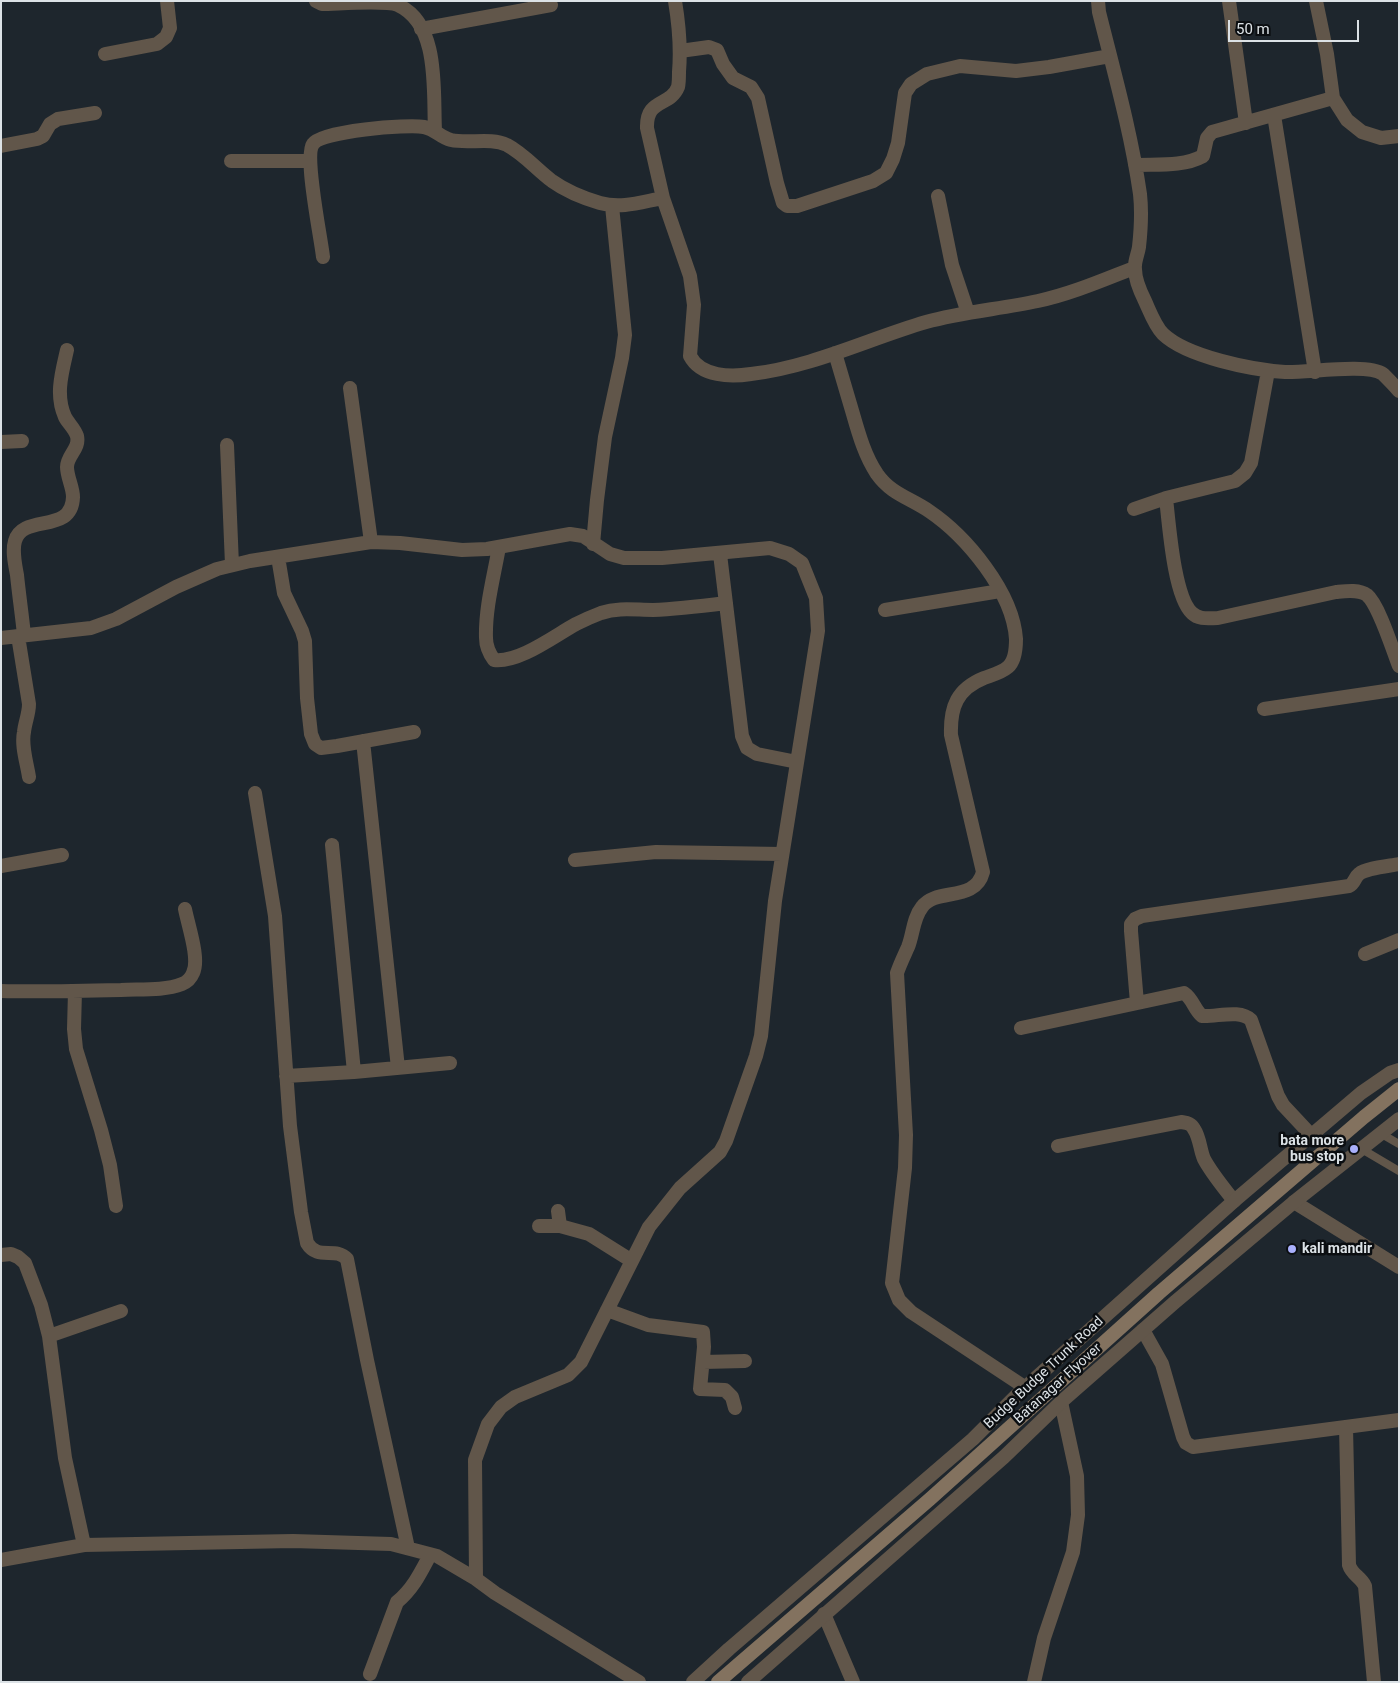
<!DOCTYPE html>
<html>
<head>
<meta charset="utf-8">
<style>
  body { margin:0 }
  #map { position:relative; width:1400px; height:1683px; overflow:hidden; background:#1e262d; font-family:Roboto,sans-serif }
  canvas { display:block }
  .frame { position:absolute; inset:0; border:2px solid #dce2e6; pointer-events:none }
  .scale { position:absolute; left:1228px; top:20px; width:131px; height:22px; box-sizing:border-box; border:2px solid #dce2e6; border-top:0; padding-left:6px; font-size:15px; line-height:18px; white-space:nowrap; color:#dce2e6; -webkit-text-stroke:4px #0b0e11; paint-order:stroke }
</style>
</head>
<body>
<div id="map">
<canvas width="1400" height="1683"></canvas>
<div class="frame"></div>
<div class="scale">50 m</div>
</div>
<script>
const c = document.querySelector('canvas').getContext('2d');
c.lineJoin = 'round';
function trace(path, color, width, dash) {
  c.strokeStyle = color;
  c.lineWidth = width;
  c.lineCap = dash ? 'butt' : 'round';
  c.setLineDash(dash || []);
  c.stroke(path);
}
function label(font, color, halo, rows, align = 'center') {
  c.font = font + ' Roboto,sans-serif';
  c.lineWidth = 5;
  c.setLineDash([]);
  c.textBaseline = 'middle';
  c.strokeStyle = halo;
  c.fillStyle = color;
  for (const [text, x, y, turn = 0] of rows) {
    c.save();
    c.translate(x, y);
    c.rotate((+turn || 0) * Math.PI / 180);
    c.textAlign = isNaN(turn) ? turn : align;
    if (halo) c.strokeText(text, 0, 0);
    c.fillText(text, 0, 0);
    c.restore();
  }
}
trace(new Path2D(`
  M1380 1133 1399 1144
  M1360 1148 1399 1171`), '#61564a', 8);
trace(new Path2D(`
  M316 1 322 4C337 4 385 0 398 5 440 24 433 91 435 130
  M675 1C679 25 681 48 679 72 679 76 679 83 678 87 670 107 646 98 647 128L663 198 690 276 694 305 690 356C701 377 731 377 751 374 812 367 868 339 926 322 962 312 1001 309 1038 301 1071 294 1103 280 1134 268
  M1098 1 1099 12C1114 72 1131 132 1140 194 1142 212 1141 229 1139 247 1138 254 1134 262 1135 269 1135 280 1140 291 1145 301 1150 312 1155 326 1163 334 1187 357 1253 370 1285 372 1307 373 1367 363 1383 374 1388 379 1394 385 1399 391
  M1229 1 1246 123
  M1316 1 1327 54 1333 98 1347 120 1362 132 1381 138 1399 136
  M421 29 551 5
  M680 51 709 47 717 50 723 64 733 78 751 87 758 98 777 183 783 203 787 206H797L873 181 886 173 893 159 898 143 905 93 911 84 927 74 960 66 1016 71 1049 67 1110 56
  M105 54 157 44 166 37 170 28 167 1
  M1274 115 1315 372
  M1 146 37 139 43 136 50 124 58 119 95 113
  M231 161H310
  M1135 165C1157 164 1183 167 1203 156L1207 138 1212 132 1333 98
  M938 196 952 265 968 313
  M323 257C321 238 304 156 313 144 321 131 407 124 424 127 435 129 440 137 451 140 469 144 490 137 507 145 524 154 536 169 552 181 566 191 583 198 600 203 622 209 641 202 663 198
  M835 353C841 373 847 394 853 414 859 435 865 456 877 474 891 494 910 498 929 511 966 536 1013 592 1016 639 1016 647 1015 661 1008 667 1001 673 992 675 984 678 957 689 950 707 951 735L983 872C975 903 936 887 922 907 913 918 913 935 908 947 904 956 900 964 897 973L906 1135 905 1168 892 1283 899 1300 911 1312 1026 1388
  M350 388 371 542
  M1 442 22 441
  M227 445 232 565
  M1166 498C1169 524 1174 597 1192 613 1199 620 1209 618 1218 618L1336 592C1346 591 1359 589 1367 595 1379 605 1393 651 1399 666
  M1134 509 1166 498 1235 481 1245 473 1251 463 1268 371
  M593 544 597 500 605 437 622 358 625 335 612 206
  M499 547C494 576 485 608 486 638 486 646 489 653 494 660 519 663 554 636 576 624 584 620 593 616 601 613 619 607 635 610 653 610 678 609 702 606 726 603
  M720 554 742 736 747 748 757 754 797 762
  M278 557 284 593 302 631 305 641 307 698 311 734 315 744 321 748 337 746 414 732
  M885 610 1000 591
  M24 635C22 615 19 595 17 575 15 564 12 551 15 541 23 513 72 535 73 497 73 487 67 477 67 467 67 455 80 449 77 436 75 429 68 423 65 417 55 395 62 372 67 350
  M18 636 29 704C29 714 25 722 24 732 21 746 27 763 29 777
  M1 638 91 628 116 619 176 587 217 569 250 561 371 542 400 543 462 550 487 549 570 534 583 536 610 554 624 558H662L770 548 789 554 802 563 816 598 818 631 775 901 761 1036 756 1056 726 1141 720 1152 680 1188 649 1227 581 1362 568 1375 515 1397 501 1407 488 1424 475 1460 476 1579
  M1264 709 1399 689
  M363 741 398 1068
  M255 793 275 916 290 1126 301 1212 307 1243C318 1261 335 1246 347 1259L367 1360 408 1548
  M332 845 354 1072
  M575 860 656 852 782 854
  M1 866 62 855
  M1365 954 1399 940
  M1 991C41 992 81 991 121 990 140 989 164 991 182 984 187 982 191 978 193 973 200 959 188 925 185 909
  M75 991 74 1029 76 1049 101 1130 110 1165 116 1206
  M1137 1003 1131 931V924L1135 919 1142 916 1349 886C1355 883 1354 878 1359 874 1366 868 1389 866 1399 864
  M1021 1028 1184 993C1193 999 1194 1009 1202 1016 1217 1017 1240 1009 1251 1020L1278 1096 1283 1105 1311 1135
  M286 1076 354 1072 450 1063
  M1058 1146 1181 1122C1187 1123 1191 1123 1194 1129 1200 1138 1200 1150 1204 1159 1212 1174 1224 1188 1234 1201
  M1294 1202 1399 1267
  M558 1211 560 1226
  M539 1226H560L589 1234 632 1261
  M1 1255 11 1254 18 1257 25 1263 41 1305 49 1336 65 1458 84 1545
  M607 1310 648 1325 703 1332 704 1347 700 1389 725 1390 732 1397 735 1408
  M1143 1330 1162 1364 1183 1437 1186 1443 1193 1447 1399 1420
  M49 1336 121 1311
  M703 1362 745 1361
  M1346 1427 1349 1565C1352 1575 1361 1577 1365 1586L1374 1682
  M1 1560 84 1545 293 1541 391 1544 437 1556 476 1579 495 1593 639 1682
  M824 1614 853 1682
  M370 1674 397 1602C413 1589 421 1572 430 1555
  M1034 1682 1044 1638 1073 1552 1078 1515 1077 1476 1061 1402`), '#61564a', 14);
trace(new Path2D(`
  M693 1682 729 1649 973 1439 1019 1393 1234 1201 1361 1093 1390 1073 1399 1070
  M748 1682 1004 1457 1061 1402 1175 1302 1294 1202 1399 1119`), '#61564a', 14);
trace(new Path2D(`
  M718 1682 930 1499 1159 1293 1364 1117 1399 1089`), '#83725f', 14);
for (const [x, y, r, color] of [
  [1354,1149,5,"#a9b0fc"],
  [1292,1249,5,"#a9b0fc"]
]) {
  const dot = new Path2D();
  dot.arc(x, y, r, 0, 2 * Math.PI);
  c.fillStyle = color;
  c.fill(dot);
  trace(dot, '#0b0e11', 2);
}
label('bold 14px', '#dce2e6', '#0b0e11', [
  ["bata more",1344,1141],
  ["bus stop",1344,1157],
  ["kali mandir",1302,1249,"left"]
], 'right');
label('14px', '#dce2e6', '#0b0e11', [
  ["Budge Budge Trunk Road",1044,1373,-43],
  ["Batanagar Flyover",1058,1384,-42]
]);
</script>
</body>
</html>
